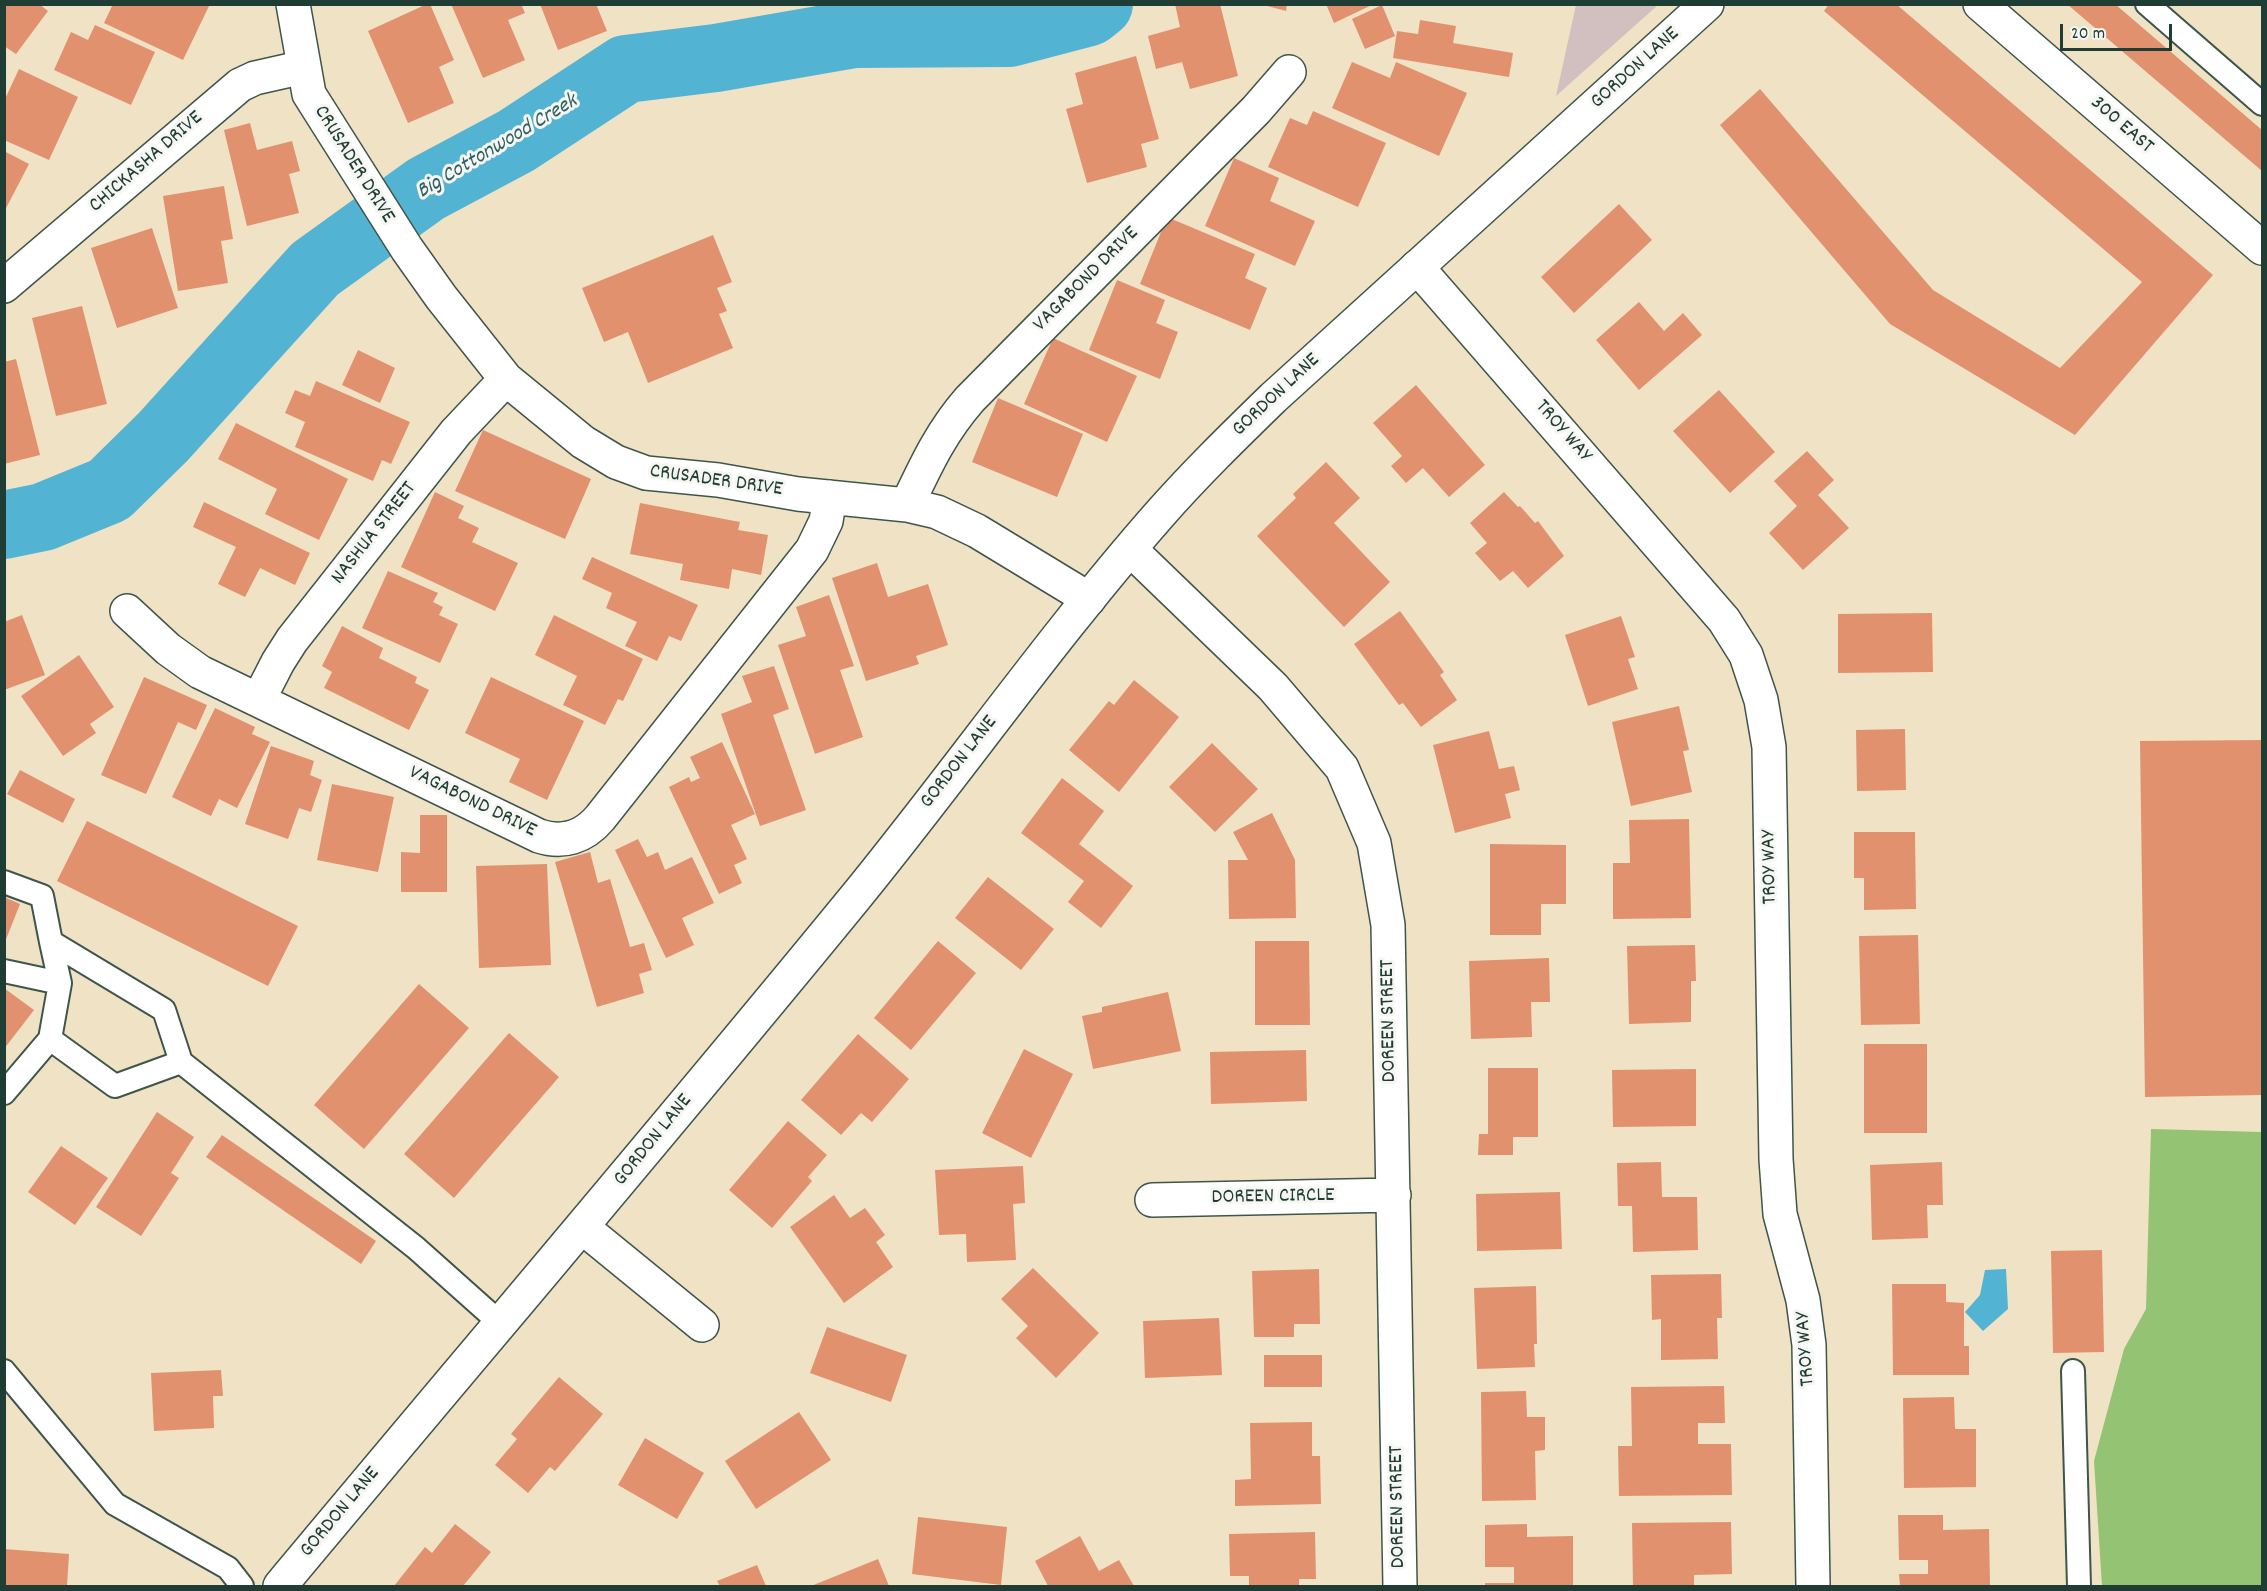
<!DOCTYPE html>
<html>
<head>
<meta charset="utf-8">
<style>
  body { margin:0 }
  #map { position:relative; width:2267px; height:1591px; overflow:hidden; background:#efe2c5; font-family:Dekko,sans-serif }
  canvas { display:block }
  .frame { position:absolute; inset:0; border:6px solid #1f3d34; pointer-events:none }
  .scale { position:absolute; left:2060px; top:24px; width:112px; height:27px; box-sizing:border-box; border:3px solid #1f3d34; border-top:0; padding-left:8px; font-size:18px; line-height:21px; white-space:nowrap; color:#1f3d34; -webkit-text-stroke:4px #f6f6f2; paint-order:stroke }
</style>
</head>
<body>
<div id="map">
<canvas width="2267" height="1591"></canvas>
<div class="frame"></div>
<div class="scale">20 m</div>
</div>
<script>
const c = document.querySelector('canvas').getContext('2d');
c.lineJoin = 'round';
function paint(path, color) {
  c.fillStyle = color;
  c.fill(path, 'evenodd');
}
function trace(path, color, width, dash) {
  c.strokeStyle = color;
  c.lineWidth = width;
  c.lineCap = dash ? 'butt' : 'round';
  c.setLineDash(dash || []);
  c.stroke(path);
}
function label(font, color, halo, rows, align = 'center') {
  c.font = font + ' Dekko,sans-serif';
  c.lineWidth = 6;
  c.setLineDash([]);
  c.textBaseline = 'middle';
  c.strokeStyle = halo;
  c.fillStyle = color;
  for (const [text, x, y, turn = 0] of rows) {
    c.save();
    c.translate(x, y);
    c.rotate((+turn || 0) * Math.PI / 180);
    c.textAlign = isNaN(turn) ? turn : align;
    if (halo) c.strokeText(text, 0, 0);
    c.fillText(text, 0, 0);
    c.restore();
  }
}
paint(new Path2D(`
  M1576 5H1658L1556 96Z`), '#d2bfc0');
paint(new Path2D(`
  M2151 1129 2262 1132V1586H2102L2094 1461 2124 1349 2146 1309Z`), '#94c373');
paint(new Path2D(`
  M2006 1269 2008 1309 1983 1331 1965 1312 1980 1295 1985 1270Z`), '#53b3d2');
trace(new Path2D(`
  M4 525 43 517 109 490 163 437 315 269 426 189 516 141 626 69 716 58 854 34 1009 33 1089 12 1099 4`), '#53b3d2', 68);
paint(new Path2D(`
  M4 4H39L48 11 16 54 4 46Z
  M113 4H210L183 60 104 23Z
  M427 4H430L454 60 439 67 454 103 408 123 368 31Z
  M451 4H521L525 13 508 20 525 60 483 78Z
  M540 4H596L607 31 558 50Z
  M1175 4H1220L1238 76 1190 89 1182 62 1156 69 1148 36 1180 27Z
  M1260 4H1287L1286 11Z
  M1326 4H1374L1334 23Z
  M1829 4H1896L2213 275 2075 435 1890 324 1720 125 1760 89 1933 290 2060 368 2142 282 1824 11Z
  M2067 4H2115L2262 130V171Z
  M1382 5 1395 36 1365 49 1352 19Z
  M1420 20 1456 26 1453 43 1513 53 1509 77 1393 58 1397 31 1418 34Z
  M95 25 155 52 131 105 54 70 71 32 88 40Z
  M1136 56 1159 139 1141 144 1147 167 1087 183 1066 109 1083 104 1075 73Z
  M1352 62 1390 78 1396 62 1467 93 1439 156 1332 108Z
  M19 69 78 97 49 160 4 140V101Z
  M1313 111 1386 143 1358 207 1268 167 1290 118 1307 125Z
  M250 123 257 150 292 141 300 171 289 174 299 213 247 226 224 130Z
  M4 151 29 164 4 212Z
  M1234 158 1279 178 1270 201 1315 221 1295 266 1205 226Z
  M224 186 233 239 221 241 228 283 178 291 163 196Z
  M1619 204 1652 240 1574 313 1541 277Z
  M1167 217 1255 254 1245 278 1267 288 1250 330 1140 284Z
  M152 228 178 308 117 328 91 248Z
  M713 235 732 282 717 288 727 311 719 314 733 348 648 383 628 332 604 342 582 288Z
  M1117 280 1165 300 1156 323 1178 332 1160 379 1089 350Z
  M1639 302 1664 331 1683 313 1702 335 1639 390 1596 340Z
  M82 306 107 404 56 416 32 318Z
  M1053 338 1137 376 1107 442 1024 404Z
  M358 350 395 368 380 403 342 385Z
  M16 359 40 455 4 464V362Z
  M316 381 410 422 391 464 382 460 373 481 295 447 305 422 285 413 295 390 310 396Z
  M1416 385 1485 465 1449 497 1423 468 1406 483 1391 466 1402 456 1373 423Z
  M1719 390 1775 452 1730 493 1673 431Z
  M998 398 1083 434 1057 497 972 462Z
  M236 423 348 479 319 540 265 514 277 489 218 459Z
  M483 430 591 479 565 539 455 491Z
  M1807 451 1834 480 1818 495 1849 528 1803 570 1769 533 1797 506 1774 481Z
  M1326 462 1360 498 1334 523 1390 582 1344 627 1257 536 1296 498 1293 494Z
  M435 492 464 506 458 518 479 528 472 542 518 563 495 611 401 567Z
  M1504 492 1518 507 1520 506 1535 523 1538 521 1564 556 1528 588 1513 571 1500 581 1475 553 1487 543 1470 523Z
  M204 502 310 553 295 585 260 568 245 597 218 584 236 547 193 527Z
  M640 503 740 522 738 530 768 535 761 575 732 569 729 589 680 580 683 564 630 554Z
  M592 557 698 605 681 641 669 636 657 661 625 646 637 622 606 608 612 593 582 579Z
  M877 563 888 597 928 584 948 645 916 656 919 664 866 681 832 578Z
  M388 571 438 593 433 602 443 607 439 615 458 624 440 663 362 628Z
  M829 595 854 666 840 670 863 737 815 754 778 645 806 636 796 607Z
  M1400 611 1444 672 1440 675 1457 700 1421 727 1403 703 1399 705 1354 644Z
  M1932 613 1933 672 1838 673V614Z
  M22 615 45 675 4 690V622Z
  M554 615 643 659 623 701 618 699 605 725 563 705 577 676 535 655Z
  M1621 616 1635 657 1628 659 1638 689 1588 706 1565 635Z
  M342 626 383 648 379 658 417 677 415 683 429 690 409 730 324 688 332 672 322 666Z
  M79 655 114 707 90 724 96 733 63 756 21 696Z
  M774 666 789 709 773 715 806 810 760 826 721 714 752 702 742 676Z
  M144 677 207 705 196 730 178 722 146 794 101 775Z
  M491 677 584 721 547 800 509 782 520 759 465 733Z
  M1134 680 1179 717 1119 792 1069 750 1109 701 1114 705Z
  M1679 706 1689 750 1683 751 1692 792 1631 806 1612 722Z
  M215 708 255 727 252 734 270 742 237 808 219 799 211 816 172 797Z
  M1905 729 1906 790 1857 791 1856 730Z
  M1489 731 1499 769 1514 766 1520 790 1505 794 1511 818 1455 833 1433 745Z
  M2262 740V1095L2145 1097 2140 741Z
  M722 742 755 814 731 825 747 859 734 865 742 883 719 894 669 787 689 777 691 782 700 778 690 757Z
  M1212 743 1258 789 1215 832 1169 787Z
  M271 746 314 761 310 775 322 780 311 812 299 808 288 839 245 824Z
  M20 770 75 799 63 823 7 794Z
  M1062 778 1104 811 1079 844 1133 886 1101 928 1068 902 1084 881 1021 833Z
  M332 784 394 797 378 872 317 860Z
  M1272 813 1295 860 1296 918 1229 919 1228 860H1248L1233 832Z
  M420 815H447V892H401V852L420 853Z
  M1689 819 1691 918 1613 919V863H1630L1629 820Z
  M87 821 298 926 268 986 57 881Z
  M1854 832H1915L1916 909 1864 910V878H1854Z
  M638 839 647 857 658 852 665 870 692 857 714 903 682 918 694 945 666 958 615 850Z
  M1490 844 1566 845V904H1541V935H1490Z
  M590 852 598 883 610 879 630 947 644 943 652 970 639 974 644 993 597 1007 555 862Z
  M547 864 551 965 479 968 476 866Z
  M988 877 1054 929 1021 970 955 918Z
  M4 897 20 904 5 942H4Z
  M1918 935 1920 1024 1861 1025 1859 936Z
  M938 941 976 973 911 1050 874 1018Z
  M1255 941H1309L1310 1025H1255Z
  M1695 945 1696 981H1691V1022L1629 1024 1627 946Z
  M1549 958 1550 1002H1531L1532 1037 1471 1039 1469 961Z
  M419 984 469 1028 364 1149 314 1105Z
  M4 988 34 1010 4 1049Z
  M1168 992 1181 1051 1093 1069 1082 1016 1102 1012V1007Z
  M509 1033 559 1077 454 1198 404 1154Z
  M858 1034 909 1079 872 1122 861 1113 841 1135 801 1100Z
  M1864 1044H1927V1133H1864Z
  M1024 1049 1073 1074 1031 1158 982 1133Z
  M1306 1050 1307 1101 1211 1104 1210 1052Z
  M1488 1068H1538V1137H1513V1155H1478L1479 1134H1488Z
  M1696 1069V1126L1613 1127 1612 1070Z
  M157 1112 194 1137 171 1173 179 1178 141 1236 96 1207Z
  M788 1121 827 1155 808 1177 812 1181 772 1228 729 1190Z
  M222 1135 376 1241 361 1264 206 1157Z
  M61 1146 108 1178 75 1225 28 1192Z
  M1661 1162 1662 1197H1697L1698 1250 1633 1252 1632 1206H1618L1617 1163Z
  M1942 1162 1943 1205H1927L1928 1238 1872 1240 1870 1165Z
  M1023 1166 1025 1203 1013 1204 1016 1260 967 1262 966 1234 939 1235 935 1170Z
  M1560 1192 1562 1249 1477 1251 1476 1194Z
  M834 1195 850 1218 865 1208 885 1235 876 1242 893 1267 844 1303 790 1227Z
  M2102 1250 2104 1352 2053 1353 2051 1251Z
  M1033 1268 1099 1333 1056 1378 1016 1338 1028 1326 1001 1299Z
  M1319 1269 1320 1324H1294V1337H1254L1252 1271Z
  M1721 1274 1722 1318H1717L1718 1359 1661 1360V1319L1652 1320 1651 1275Z
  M1892 1284H1946V1302L1964 1303V1346H1969V1375H1893Z
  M1536 1286 1537 1344H1534L1535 1367 1477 1369 1474 1288Z
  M1219 1318 1222 1375 1145 1378 1143 1321Z
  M827 1327 907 1355 891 1402 810 1373Z
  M1264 1355H1322V1387H1264Z
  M221 1370 223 1396H213L214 1428 154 1431 151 1373Z
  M559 1377 603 1414 555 1471 550 1467 528 1493 495 1465 517 1439 511 1434Z
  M1724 1386 1725 1423H1698V1444H1731L1732 1495 1619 1496 1618 1446H1632L1631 1387Z
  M1526 1391 1527 1417H1545V1450L1535 1451 1536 1500 1482 1501 1481 1392Z
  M1954 1397 1955 1429H1976V1487L1904 1488 1903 1398Z
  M799 1412 831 1460 756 1509 725 1461Z
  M1312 1422V1456H1320L1321 1504 1235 1506V1480L1251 1479 1250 1423Z
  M645 1438 704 1473 677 1519 618 1485Z
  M1898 1515H1943V1530L1989 1529 1990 1586H1900L1899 1574H1928V1560H1899Z
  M918 1517 1007 1527 1001 1585 912 1574Z
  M1731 1522 1732 1574 1694 1575V1586H1633L1632 1523Z
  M455 1524 491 1552 463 1586H394L425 1547 432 1553Z
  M1527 1524V1537L1573 1536V1586H1485V1583H1514V1567H1485V1525Z
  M1315 1532 1316 1579H1299V1586H1249V1576H1230L1229 1534Z
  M1080 1536 1099 1571 1119 1560 1134 1586H1048L1035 1561Z
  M4 1549 69 1554 67 1586H4Z
  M878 1559 889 1586H811Z
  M757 1565 766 1586H720L717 1581Z`), '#e2916f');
const service = new Path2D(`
  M2147 4 2262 104
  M4 882 42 896 51 942 164 1010 181 1062 416 1248 500 1323
  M4 971 60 983
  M50 1039 115 1086 181 1062
  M4 1093 50 1039 60 983 51 942
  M4 1371 115 1504 228 1568 242 1586
  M2073 1371 2079 1586`);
const minor = new Path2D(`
  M293 4 309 94 407 249 441 297 506 379 583 442 616 462 646 473 718 480 798 494 907 505 937 512 977 531 1089 599
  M1417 267 1724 620 1746 655 1761 700 1769 747 1776 1159 1780 1214 1803 1300 1809 1345 1813 1586
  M4 286 240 85 255 78 304 67
  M907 505C926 465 941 432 970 399L1256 110 1289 72
  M1131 550 1273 687 1342 768 1374 843 1388 925 1400 1586
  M127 611 168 649 200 672 539 836C563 844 584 837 600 818L812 550 826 521 830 497
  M259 699 278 662 292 640 456 432 506 379
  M1152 1200 1394 1195
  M582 1227 702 1325`);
const tertiary = new Path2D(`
  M1980 4 2262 248
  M280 1586C471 1357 665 1130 854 899 957 773 1051 638 1159 515 1195 474 1234 436 1273 398L1707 4`);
trace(service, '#3e564a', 26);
trace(minor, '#3e564a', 36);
trace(tertiary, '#3e564a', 36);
trace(service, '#fff', 22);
trace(minor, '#fff', 33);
trace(tertiary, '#fff', 33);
label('21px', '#1f3d34', '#f6f6f2', [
  ["GORDON LANE",1636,69,-42],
  ["300 EAST",2121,126,41],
  ["CHICKASHA DRIVE",147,163,-41],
  ["CRUSADER DRIVE",353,165,58],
  ["VAGABOND DRIVE",1087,280,-45],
  ["GORDON LANE",1277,396,-43],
  ["TROY WAY",1562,432,49],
  ["CRUSADER DRIVE",716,482,8],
  ["NASHUA STREET",375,534,-52],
  ["GORDON LANE",960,763,-52],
  ["VAGABOND DRIVE",472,803,26],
  ["TROY WAY",1771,867,-91],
  ["DOREEN STREET",1390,1021,-91],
  ["GORDON LANE",654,1141,-51],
  ["DOREEN CIRCLE",1273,1198,-1],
  ["TROY WAY",1807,1349,-94],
  ["DOREEN STREET",1399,1507,-91],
  ["GORDON LANE",341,1513,-50]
]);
label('italic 22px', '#2f6063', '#f6f6f2', [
  ["Big Cottonwood Creek",498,148,-31]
]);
</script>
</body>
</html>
